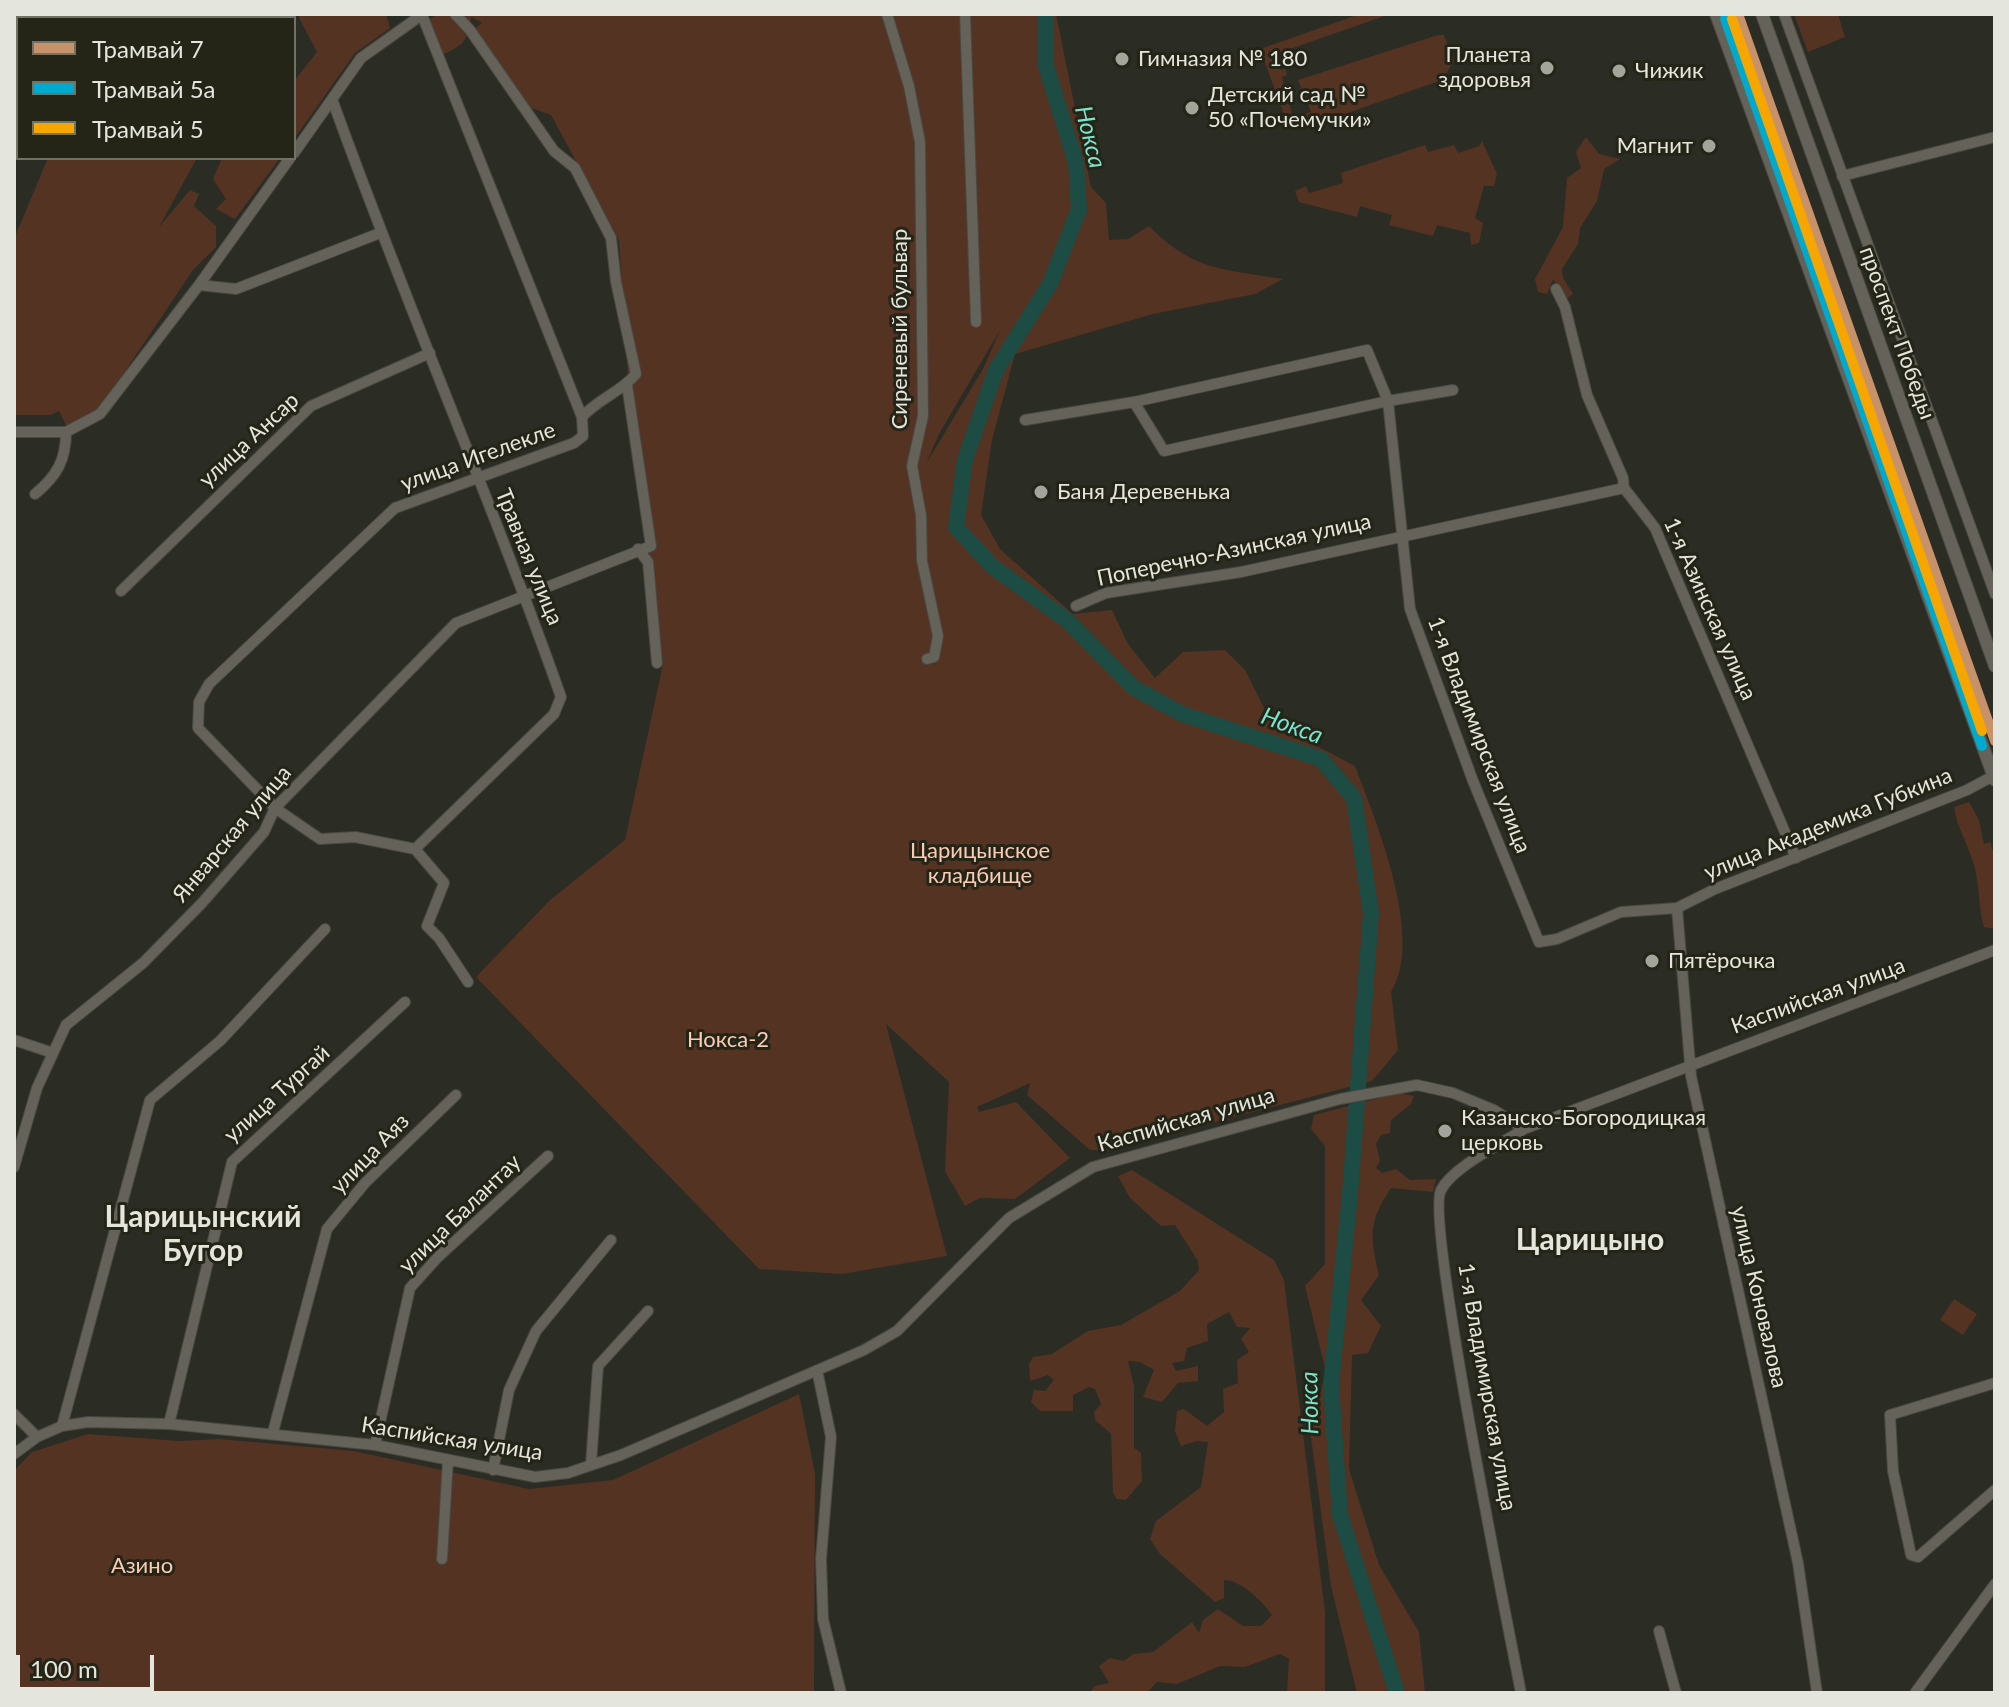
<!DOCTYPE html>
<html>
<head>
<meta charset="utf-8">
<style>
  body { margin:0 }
  #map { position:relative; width:2009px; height:1707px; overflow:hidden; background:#2b2c24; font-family:Lato,sans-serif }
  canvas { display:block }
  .frame { position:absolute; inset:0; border:16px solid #e4e5dc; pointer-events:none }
  .legend { position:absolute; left:16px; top:16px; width:280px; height:144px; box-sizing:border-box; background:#242517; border:2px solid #717266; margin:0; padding:10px 14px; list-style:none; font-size:24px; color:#e4e5dc }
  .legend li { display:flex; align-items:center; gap:16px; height:40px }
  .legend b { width:40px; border:2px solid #717266 }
  .scale { position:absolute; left:16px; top:1655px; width:138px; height:36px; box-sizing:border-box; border:4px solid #e4e5dc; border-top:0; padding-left:10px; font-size:24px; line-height:28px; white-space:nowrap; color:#e4e5dc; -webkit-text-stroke:6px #242517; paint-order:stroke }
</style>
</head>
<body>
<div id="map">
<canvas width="2009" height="1707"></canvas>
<div class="frame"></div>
<ul class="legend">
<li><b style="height:10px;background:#c7916a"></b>Трамвай 7</li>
<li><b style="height:10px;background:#00a9ce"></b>Трамвай 5а</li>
<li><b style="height:10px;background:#f7a600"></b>Трамвай 5</li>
</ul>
<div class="scale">100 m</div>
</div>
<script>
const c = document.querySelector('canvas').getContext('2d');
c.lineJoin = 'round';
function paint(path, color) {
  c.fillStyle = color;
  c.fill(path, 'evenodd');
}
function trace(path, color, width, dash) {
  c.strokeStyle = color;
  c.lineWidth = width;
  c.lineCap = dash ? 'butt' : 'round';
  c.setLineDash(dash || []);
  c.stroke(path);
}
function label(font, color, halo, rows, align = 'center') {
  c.font = font + ' Lato,sans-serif';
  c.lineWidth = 6;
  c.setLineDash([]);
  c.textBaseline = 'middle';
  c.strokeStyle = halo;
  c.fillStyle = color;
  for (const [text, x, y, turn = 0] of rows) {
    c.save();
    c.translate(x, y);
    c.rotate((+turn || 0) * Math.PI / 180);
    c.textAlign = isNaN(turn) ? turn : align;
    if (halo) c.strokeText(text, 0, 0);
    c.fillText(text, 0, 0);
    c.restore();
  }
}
paint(new Path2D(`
  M297 14H386L390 28 355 53 294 139V81L317 52Z
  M438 14H1056L1091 187 1106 203 1109 240 1128 239 1149 226C1194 271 1222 269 1283 279L1255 294 1153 314 1015 354 992 440 981 515 1000 549 1073 614 1112 610 1128 644 1155 678 1183 652 1225 650 1245 670 1271 722 1355 766C1376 822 1425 938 1391 992L1398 1050 1372 1081 1107 1150H1090L1027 1095 1030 1083 977 1107 979 1112 1016 1102 1070 1158 1015 1199 980 1198 965 1206 945 1171 949 1082 886 1024 947 1256 842 1274 759 1269 476 977 549 901 625 840 663 664 628 377 619 240 551 115 526 106 474 29 482 23 471 17C470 40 462 46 442 55L427 21ZM1000 330 983 369 926 464 939 434Z
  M1360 14H1390L1276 54 1281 70 1285 69 1287 75 1282 77 1294 121 1288 125 1260 49Z
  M1794 14H1838L1845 37 1808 52Z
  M1438 35H1444L1454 61 1442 80 1313 125 1304 119 1305 114 1311 112 1298 80Z
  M1586 137 1599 154 1620 159 1604 169 1597 201 1580 228 1578 244 1562 269 1563 278 1573 294 1566 299 1553 279 1547 294 1538 292 1535 279 1563 227 1567 178 1581 168 1576 152Z
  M1482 141 1497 174 1494 186H1484L1475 218 1483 223 1479 243 1471 245 1470 233 1437 225 1433 236 1389 225 1392 215 1360 206 1357 217 1299 202 1295 191 1306 186 1309 193 1343 183 1341 173 1425 145 1428 152 1454 145 1458 153 1479 146Z
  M48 158H197L159 227 190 190 199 194 194 206 216 226V247L193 270 99 410 67 427 59 411 51 415H14V239Z
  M222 158H280L235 219 216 209 226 199 213 179Z
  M1969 802 1979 820 1984 844 1990 842 1995 857V929L1984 927C1978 907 1980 888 1975 869 1970 847 1957 829 1954 807Z
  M1398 1093 1414 1096 1411 1104 1391 1120 1390 1133 1381 1135 1376 1144 1380 1161 1376 1168 1382 1173 1396 1169 1410 1180 1436 1179 1433 1192 1391 1188C1368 1222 1370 1236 1379 1275L1361 1300 1381 1326 1368 1353 1352 1355 1349 1469 1379 1565 1419 1632 1425 1693H1357L1331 1586 1310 1430 1326 1372 1305 1286 1325 1264V1146L1311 1129 1314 1115Z
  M1132 1170 1274 1260 1284 1280 1325 1612V1693H1287L1289 1659 1280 1654 1245 1667 1220 1666 1177 1684 1157 1682 1147 1693H1089L1095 1686 1109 1683 1099 1666 1110 1658 1124 1661 1133 1654 1153 1652 1192 1622 1199 1633 1203 1620 1218 1609 1243 1626H1261L1272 1615C1263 1602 1241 1580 1224 1580V1598L1215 1602 1160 1554 1150 1539 1156 1521 1201 1487 1208 1442 1197 1441 1181 1446 1175 1431 1177 1411 1184 1409 1207 1426 1224 1412 1223 1389 1238 1383 1237 1360 1249 1352 1241 1339 1250 1328 1237 1327 1229 1312 1207 1324 1208 1341 1187 1348 1184 1361 1172 1363 1176 1371 1198 1366V1381L1178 1383 1162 1402 1143 1397 1154 1370 1140 1362 1128 1361 1134 1386V1448L1141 1453 1142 1481 1126 1500 1117 1499 1113 1493 1111 1434 1095 1420 1094 1412 1101 1404 1095 1389 1089 1387 1073 1395V1411H1040L1031 1402 1034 1390 1045 1391 1054 1380 1048 1375 1030 1381 1029 1364 1033 1357 1052 1354 1088 1331 1121 1325 1180 1291 1199 1270 1198 1261 1175 1225 1161 1226 1130 1198 1118 1176Z
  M1954 1299 1977 1314 1963 1335 1940 1320Z
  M799 1394 815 1474 814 1693H14V1471L32 1452 88 1434 179 1441 219 1439 354 1451 529 1489 613 1480Z`), '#543323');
trace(new Path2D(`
  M1046 14V66L1076 163 1079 209 1050 284 996 370 965 460 956 527 993 567 1068 621 1134 688 1182 714 1321 759 1354 798 1371 913 1350 1194 1331 1385 1340 1515 1397 1693`), '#1c4c43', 16);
const minor = new Path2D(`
  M455 14 470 30 554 151 575 168 611 238 616 282 636 374C621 392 598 399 582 417
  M887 14 909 86 920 142 923 416 912 466 921 515 922 561 938 636 934 657 927 659
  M965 14 976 322
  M1784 14 1995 594
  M422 15 582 417 583 436 574 443 395 508 209 684 199 702 198 728 275 808 320 839 355 837 415 849 444 883 427 926 439 938 468 982
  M332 99C404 300 490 496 561 697L554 714 415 849
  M294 153 361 58 423 14
  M1842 176 1995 137
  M199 285 236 289 380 233
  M1556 289 1565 307 1587 395 1623 478 1624 488 1655 528 1796 858
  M1134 402 1164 451 1388 401 1453 390
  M1025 420 1134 402 1367 350 1388 401 1410 609 1473 781 1539 942 1557 939 1621 912 1677 908 1715 889 1967 790 1995 775
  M14 432H66L100 414 199 285 290 158
  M35 494C57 476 66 460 66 432
  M638 549 648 562 657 663
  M121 591 311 406 430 353
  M1076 606 1106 593 1241 572 1624 488
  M1677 908 1691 1076 1798 1563 1817 1693
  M14 1040 53 1053
  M14 1167 37 1088 66 1025 143 963 202 903 264 832 275 808 456 623 651 546 627 385
  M817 1370 831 1437 821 1559 823 1619 841 1693
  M1995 1383 1890 1415 1893 1471 1911 1555 1918 1557 1995 1490
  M14 1414 37 1437
  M169 1424 232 1162 405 1002
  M62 1426 150 1100 220 1041 325 929
  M273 1432 327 1229 365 1183 456 1095
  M375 1445 410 1288 438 1257 548 1156
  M14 1454 37 1437 62 1426 88 1422 169 1424 375 1445 535 1477 568 1473 621 1455 864 1350 897 1331 1009 1218 1093 1167 1340 1099 1417 1085 1453 1093 1494 1110 1524 1129 1995 950
  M591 1464 598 1366 648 1311
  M493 1470 509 1390 536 1331 611 1240
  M442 1559 448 1460
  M1659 1631 1676 1693
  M1521 1693C1509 1630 1425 1219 1441 1190 1453 1167 1501 1144 1524 1129
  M1915 1693 1995 1584`);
const major = new Path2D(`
  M1716 14 1995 780
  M1762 14 1995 666`);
trace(minor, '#484942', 12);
trace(major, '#484942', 14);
trace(minor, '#65625a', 10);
trace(major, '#646259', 12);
trace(new Path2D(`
  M1738 14 1995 741`), '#c7916a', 10);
trace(new Path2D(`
  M1725 19 1982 746`), '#00a9ce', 10);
trace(new Path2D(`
  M1732 19 1982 731`), '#f7a600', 10);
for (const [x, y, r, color] of [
  [1122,59,8,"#a3a49c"],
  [1547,68,8,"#a3a49c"],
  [1619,71,8,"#a3a49c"],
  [1192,108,8,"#a3a49c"],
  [1709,146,8,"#a3a49c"],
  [1041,492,8,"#a3a49c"],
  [1652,961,8,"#a3a49c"],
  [1445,1131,8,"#a3a49c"]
]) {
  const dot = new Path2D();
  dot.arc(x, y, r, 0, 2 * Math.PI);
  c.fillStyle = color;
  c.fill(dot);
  trace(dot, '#242517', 3);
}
label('22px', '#e4e5dc', '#242517', [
  ["Планета",1531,55,"right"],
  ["здоровья",1531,80,"right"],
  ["Гимназия № 180",1138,59],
  ["Чижик",1635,71],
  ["Детский сад №",1208,95],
  ["50 «Почемучки»",1208,120],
  ["Магнит",1693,146,"right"],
  ["Баня Деревенька",1057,492],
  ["Пятёрочка",1668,961],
  ["Казанско-Богородицкая",1461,1118],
  ["церковь",1461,1143]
], 'left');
label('22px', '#e4e5dc', '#242517', [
  ["Сиреневый бульвар",900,329,-90],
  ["проспект Победы",1897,333,70],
  ["улица Ансар",249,440,-43],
  ["улица Игелекле",478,457,-20],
  ["Поперечно-Азинская улица",1234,550,-12],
  ["Травная улица",529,557,68],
  ["1-я Азинская улица",1710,609,66],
  ["1-я Владимирская улица",1479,735,69],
  ["улица Академика Губкина",1828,824,-22],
  ["Январская улица",232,834,-50],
  ["Каспийская улица",1818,996,-20],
  ["улица Тургай",277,1094,-42],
  ["Каспийская улица",1186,1120,-16],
  ["улица Аяз",370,1154,-46],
  ["улица Балантау",460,1214,-44],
  ["улица Коновалова",1759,1297,77],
  ["1-я Владимирская улица",1487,1387,80],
  ["Каспийская улица",452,1439,9]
]);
label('22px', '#fbcbb6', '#242517', [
  ["Царицынское",980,851],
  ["кладбище",980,876],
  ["Нокса-2",728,1040],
  ["Азино",142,1566]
]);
label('italic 24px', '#7ae4cf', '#242517', [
  ["Нокса",1090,137,76],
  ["Нокса",1292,726,20],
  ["Нокса",1310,1403,-91]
]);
label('bold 30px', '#e4e5dc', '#242517', [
  ["Царицынский",203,1217],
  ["Бугор",203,1251],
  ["Царицыно",1590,1240]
]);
</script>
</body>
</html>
